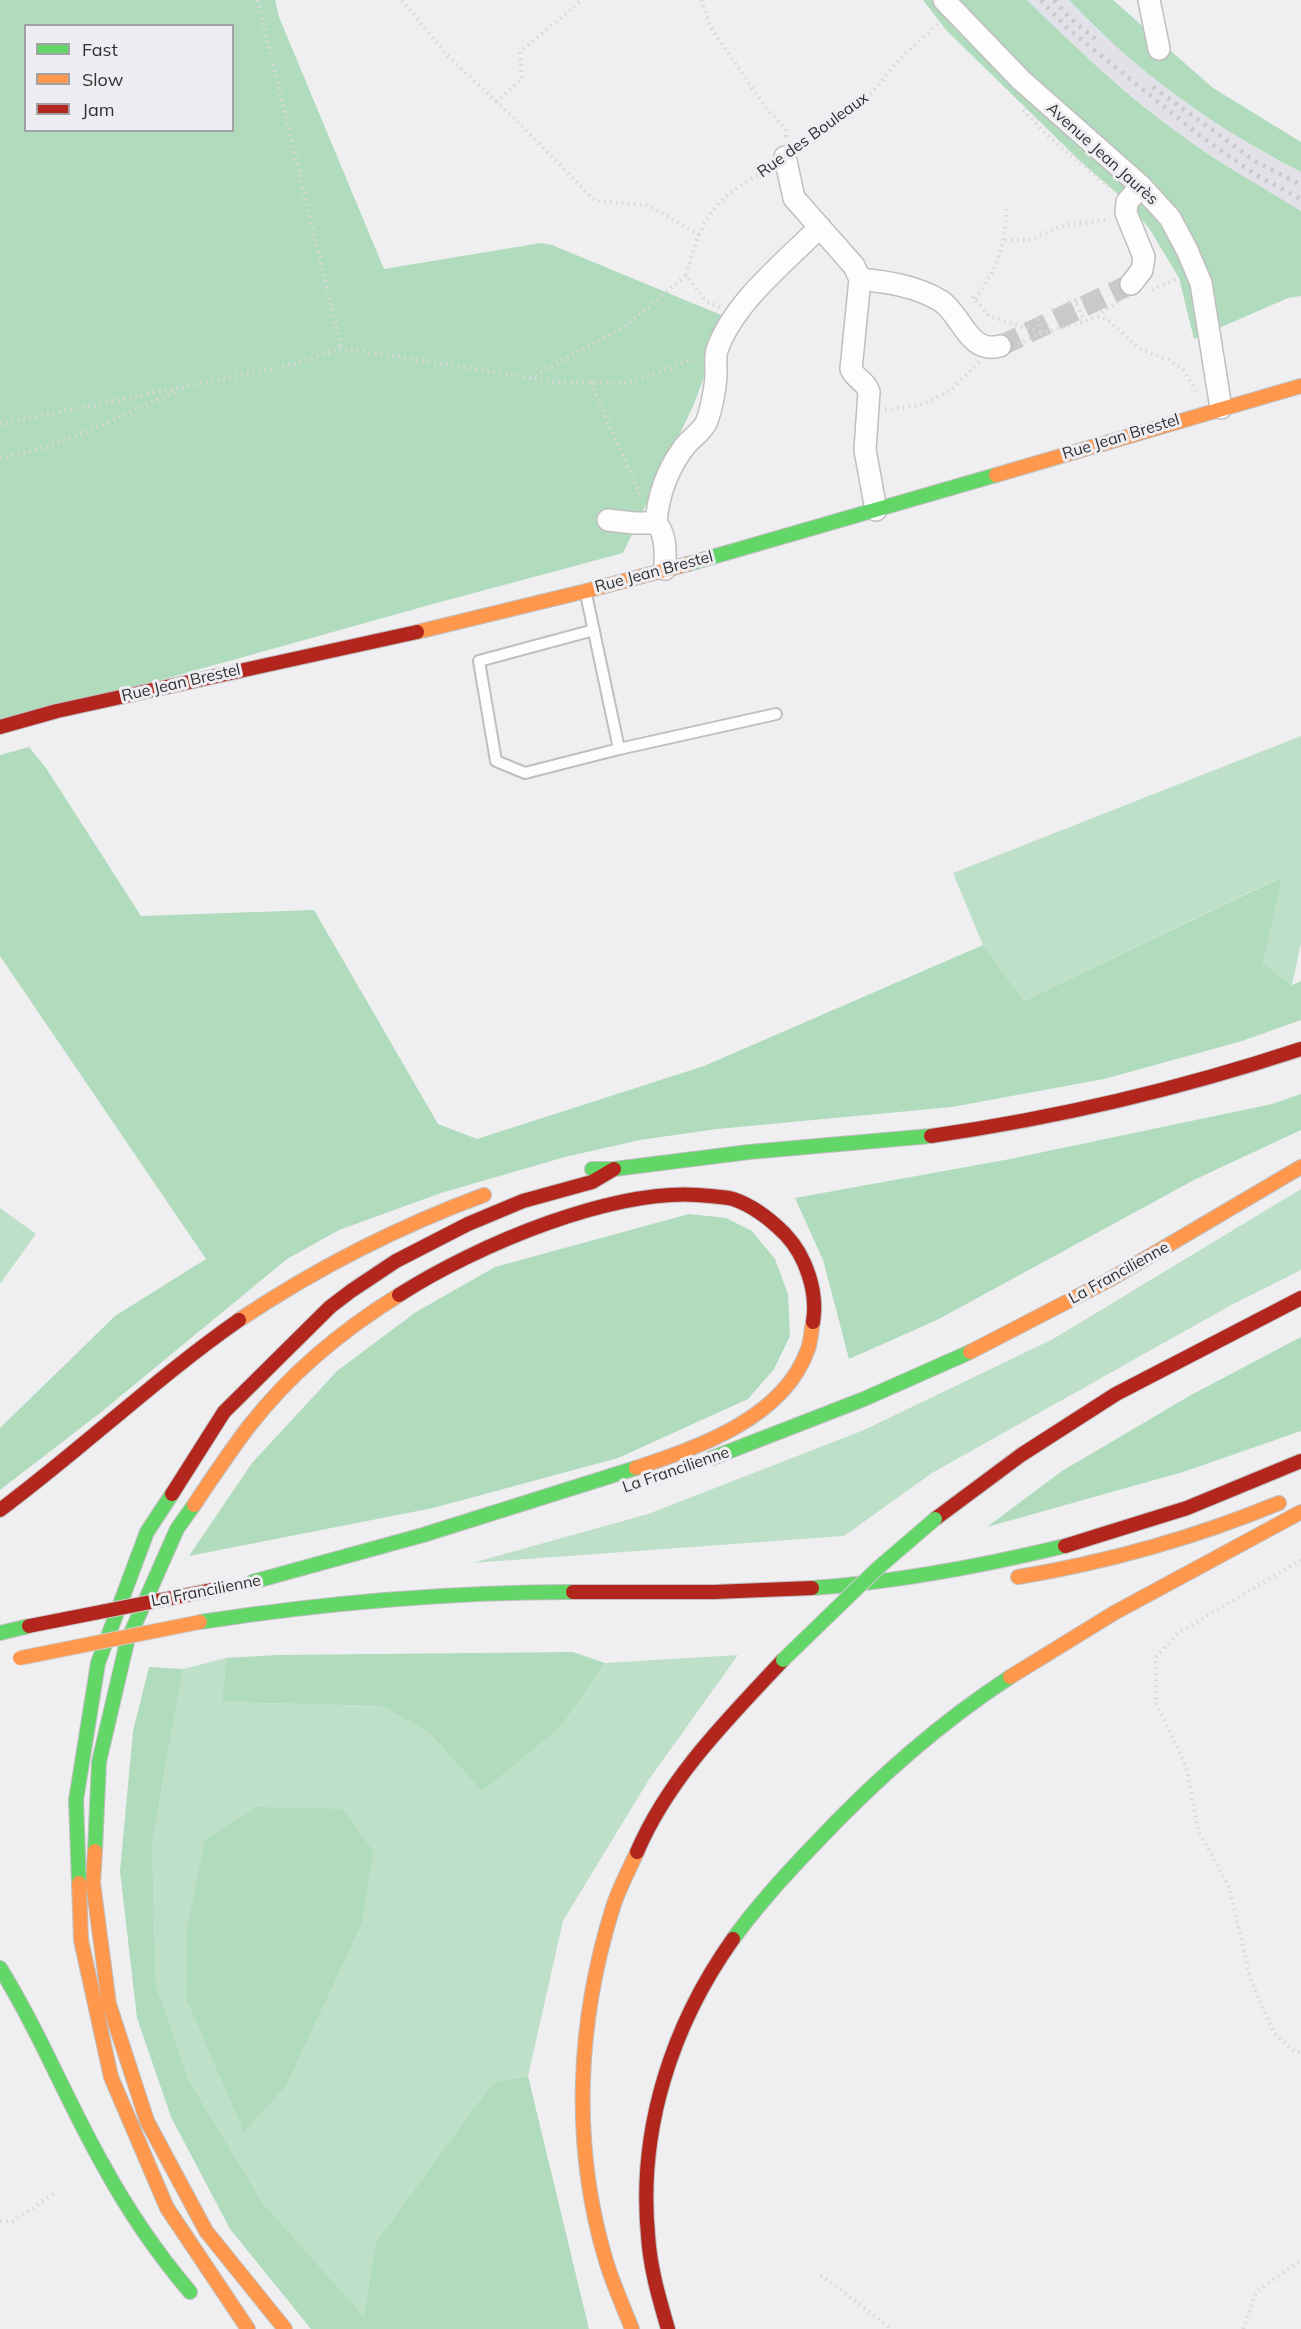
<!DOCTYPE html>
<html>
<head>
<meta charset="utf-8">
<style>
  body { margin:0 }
  #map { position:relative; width:1301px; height:2329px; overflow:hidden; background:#efeff1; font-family:Mulish,sans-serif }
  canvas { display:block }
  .legend { position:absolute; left:24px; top:24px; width:210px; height:108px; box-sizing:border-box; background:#eeeef2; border:2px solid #a2a2a5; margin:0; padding:8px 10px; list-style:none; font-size:18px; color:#313132 }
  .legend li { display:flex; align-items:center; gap:12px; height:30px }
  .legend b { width:30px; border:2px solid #a2a2a5 }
</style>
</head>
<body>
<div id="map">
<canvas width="1301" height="2329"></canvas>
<ul class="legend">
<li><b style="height:8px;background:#63d668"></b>Fast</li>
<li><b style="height:8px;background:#ff974d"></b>Slow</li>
<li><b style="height:8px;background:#b3261e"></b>Jam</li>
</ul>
</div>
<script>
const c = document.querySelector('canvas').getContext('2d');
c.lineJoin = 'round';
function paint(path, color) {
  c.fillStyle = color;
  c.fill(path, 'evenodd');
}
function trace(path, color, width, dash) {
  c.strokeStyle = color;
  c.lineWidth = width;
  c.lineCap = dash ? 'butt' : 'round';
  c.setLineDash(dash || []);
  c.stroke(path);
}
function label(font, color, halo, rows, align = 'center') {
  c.font = font + ' Mulish,sans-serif';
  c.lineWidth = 6;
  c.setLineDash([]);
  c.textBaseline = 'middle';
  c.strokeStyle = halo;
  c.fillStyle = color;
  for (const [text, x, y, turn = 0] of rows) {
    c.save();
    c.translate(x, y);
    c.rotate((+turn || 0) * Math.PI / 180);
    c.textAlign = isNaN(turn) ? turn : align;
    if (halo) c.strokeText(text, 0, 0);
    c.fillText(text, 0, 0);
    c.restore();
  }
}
paint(new Path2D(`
  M1027 0H1069L1095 28 1188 104 1264 153 1301 172V211L1246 179 1173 130 1087 59Z`), '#e1e1e7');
paint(new Path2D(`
  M1301 736V943L1292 985 1263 963 1281 877 1024 1001 983 945 953 873Z
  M1301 1189V1270L1233 1304 932 1473 844 1536 472 1563 648 1514 864 1430 1053 1339Z
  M0 1208 36 1234 0 1284Z
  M738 1655 648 1781 563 1921 528 2076 492 2083 375 2243 364 2318 263 2203 190 2082 156 1985 152 1844 183 1669 226 1658 222 1702 381 1706 428 1732 482 1792 561 1727 605 1663Z`), '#bfe0c8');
paint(new Path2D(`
  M0 0H275L279 17 384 269 541 243 552 245 726 317 694 404 623 553 433 604 0 725ZM26 26H232V130H26Z
  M923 0H1027C1074 46 1121 91 1174 130 1214 160 1258 185 1301 211V296L1288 298 1194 339 1179 278 1149 228 1127 202 1079 160 947 31Z
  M1069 0H1113L1213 88 1301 142V172C1216 129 1133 69 1069 0Z
  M29 747 46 768 141 916 314 910 438 1124 477 1139 704 1066 983 945 1024 1001 1282 877 1263 963 1292 985 1301 981V1020L1242 1041 1104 1079 952 1107 717 1129 640 1140 565 1157 441 1193 339 1230 287 1259 100 1413 0 1490V1428L115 1316 206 1259 0 956V755Z
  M1301 1094V1130L1194 1180 937 1320 849 1359 823 1260 795 1198 1010 1159 1272 1104Z
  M689 1214 726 1218 752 1231 775 1259 788 1294 790 1336 774 1369 748 1399 618 1458 433 1508 189 1556 252 1463 337 1371 416 1312 495 1267Z
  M1301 1337V1431L1183 1472 987 1527 1062 1471 1191 1395Z
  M573 1652 605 1663 561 1727 482 1792 428 1732 381 1706 222 1702 226 1658 277 1655Z
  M149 1667 183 1669 152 1844 156 1985 190 2082 263 2203 364 2317 375 2243 492 2083 528 2076 589 2329H311L230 2229 171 2117 137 2018 120 1871 133 1731Z
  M257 1807 342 1809 373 1851 362 1923 286 2085 244 2132 186 1998 187 1930 205 1840Z`), '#b1dbbd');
trace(new Path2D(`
  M1000 346 1131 284`), '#c9c9cb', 21, [21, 10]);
const lane = new Path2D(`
  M586 594 619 749 525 773 496 761 479 661 594 630
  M619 749 776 714`);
const street = new Path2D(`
  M944 0 1021 80 1141 186 1170 218 1187 250 1201 283 1221 408
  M1149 0 1159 49
  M785 157 794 198 854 266 860 279 851 369C856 380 865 380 869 392L865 450 876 510
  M860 279C888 282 916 286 941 301 962 315 969 355 1000 346
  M1131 284 1142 270 1144 257 1126 213 1127 202 1141 186
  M608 520 634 523H656C667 535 665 553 665 569
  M656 523C658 497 667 471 682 450 689 439 700 434 706 423 711 412 716 385 716 373 716 366 715 357 717 350 734 302 785 262 820 227`);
const fast = new Path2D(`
  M688 564 996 475
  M592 1169H614L749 1152 931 1136
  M712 1458 864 1399 970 1352
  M252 1582 423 1535 636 1468
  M812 1588C898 1582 982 1566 1065 1546
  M200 1622C324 1603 448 1592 573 1592
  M0 1633 29 1626
  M95 1851 99 1762 127 1642 177 1529 194 1505
  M79 1883 76 1800 98 1663 147 1532 172 1494
  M733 1939C757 1906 785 1875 813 1846 872 1783 938 1724 1010 1677
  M0 1968C39 2031 66 2099 102 2163 127 2209 156 2252 190 2292`);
const slow = new Path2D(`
  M996 475 1301 386
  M417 632 586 591 688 564
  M239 1320C317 1268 397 1227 484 1195
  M970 1352 1109 1280 1301 1167
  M636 1468C699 1447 784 1418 808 1349 811 1341 811 1331 813 1322
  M194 1505C212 1478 230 1451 250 1425 290 1374 344 1329 399 1295
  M1018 1577C1108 1562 1194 1538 1279 1503
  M1010 1677 1114 1613 1301 1512
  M95 1851 93 1883 109 2004 147 2121 206 2231 285 2329
  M79 1883 81 1940 111 2077 167 2208 248 2329
  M632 2329C623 2306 613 2284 606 2261 571 2144 577 2022 613 1907 619 1888 629 1870 637 1852`);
const jam = new Path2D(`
  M0 727 57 711 417 632
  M931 1136C1057 1118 1180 1089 1301 1049
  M399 1295C475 1246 619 1184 710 1196 718 1197 726 1197 733 1199 754 1206 770 1219 785 1234 806 1256 818 1292 813 1322
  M172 1494 224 1412 330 1307 351 1291 396 1261 468 1224 523 1201 592 1182 614 1169
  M0 1510C82 1449 156 1378 239 1320
  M935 1519 1021 1455 1116 1394 1301 1298
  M1065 1546 1187 1508 1301 1461
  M573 1592H714L812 1588
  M637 1852C669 1777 728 1719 783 1660
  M668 2329C659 2298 650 2268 648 2235 638 2129 672 2025 733 1939`);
trace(lane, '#bfbfc0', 14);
trace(street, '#bfbfc0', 24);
trace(fast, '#bfbfc0', 16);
trace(slow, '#bfbfc0', 16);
trace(jam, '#bfbfc0', 16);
trace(new Path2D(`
  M258 0 341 348
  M402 0 447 55 515 119 595 201 648 205 700 235
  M701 0 711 28 766 108 786 129V138
  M496 102 522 79 520 52 582 0
  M1023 110 1051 139 1109 187
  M797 146 823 124 872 93 900 58 940 22
  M1005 240H1029L1064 225 1109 220
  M1152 290 1179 278
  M972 296 989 316 1042 333
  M975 299C1000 263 1003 253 1007 209
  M1076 302 1090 296 1089 294
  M720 307 706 301 686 275C692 253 699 229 713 210 726 193 752 178 770 167
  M1052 310 1075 300 1084 321
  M1098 317 1103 311 1122 301
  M1037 319 1042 333
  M1018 344 1040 334 1098 317 1108 320 1140 349 1169 360 1183 370 1196 391
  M530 378 625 327 686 275
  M591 383 641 497
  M885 410 924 404 951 390 979 362
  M0 424 296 364 341 348 558 382 626 383 698 358
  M0 458 47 447 107 423 178 390
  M1301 1560 1178 1633 1156 1657V1703L1186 1766 1198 1830 1229 1887 1251 1981 1274 2033 1295 2052H1301
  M0 2221H13L56 2192
  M821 2275 892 2329
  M1243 2329 1256 2292 1301 2260`), '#d8d8d9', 4, [1.5, 4.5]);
trace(lane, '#fdfdfd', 10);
trace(street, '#fdfdfd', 21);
trace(fast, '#63d668', 14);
trace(slow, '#ff974d', 14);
trace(jam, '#b3261e', 14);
trace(new Path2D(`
  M1041 0 1067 28 1199 135 1256 175 1301 199
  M1054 0 1071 19 1100 43
  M1153 87 1255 161 1301 185`), '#cacaca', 4.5, [3, 6]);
const fastBridge = new Path2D(`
  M783 1660 878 1568 935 1519`);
const slowBridge = new Path2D(`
  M20 1658 200 1622`);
const jamBridge = new Path2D(`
  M29 1626 217 1589`);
trace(fastBridge, '#cccccd', 16, []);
trace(slowBridge, '#cccccd', 16, []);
trace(jamBridge, '#cccccd', 16, []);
trace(fastBridge, '#63d668', 14);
trace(slowBridge, '#ff974d', 14);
trace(jamBridge, '#b3261e', 14);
label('16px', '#313132', '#eeeef2', [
  ["Rue des Bouleaux",813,135,-36],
  ["Avenue Jean Jaurès",1102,154,42],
  ["Rue Jean Brestel",1121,437,-17],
  ["Rue Jean Brestel",654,572,-15],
  ["Rue Jean Brestel",181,683,-13],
  ["La Francilienne",1119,1273,-29],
  ["La Francilienne",676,1470,-19],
  ["La Francilienne",206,1591,-11]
]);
</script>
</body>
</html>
